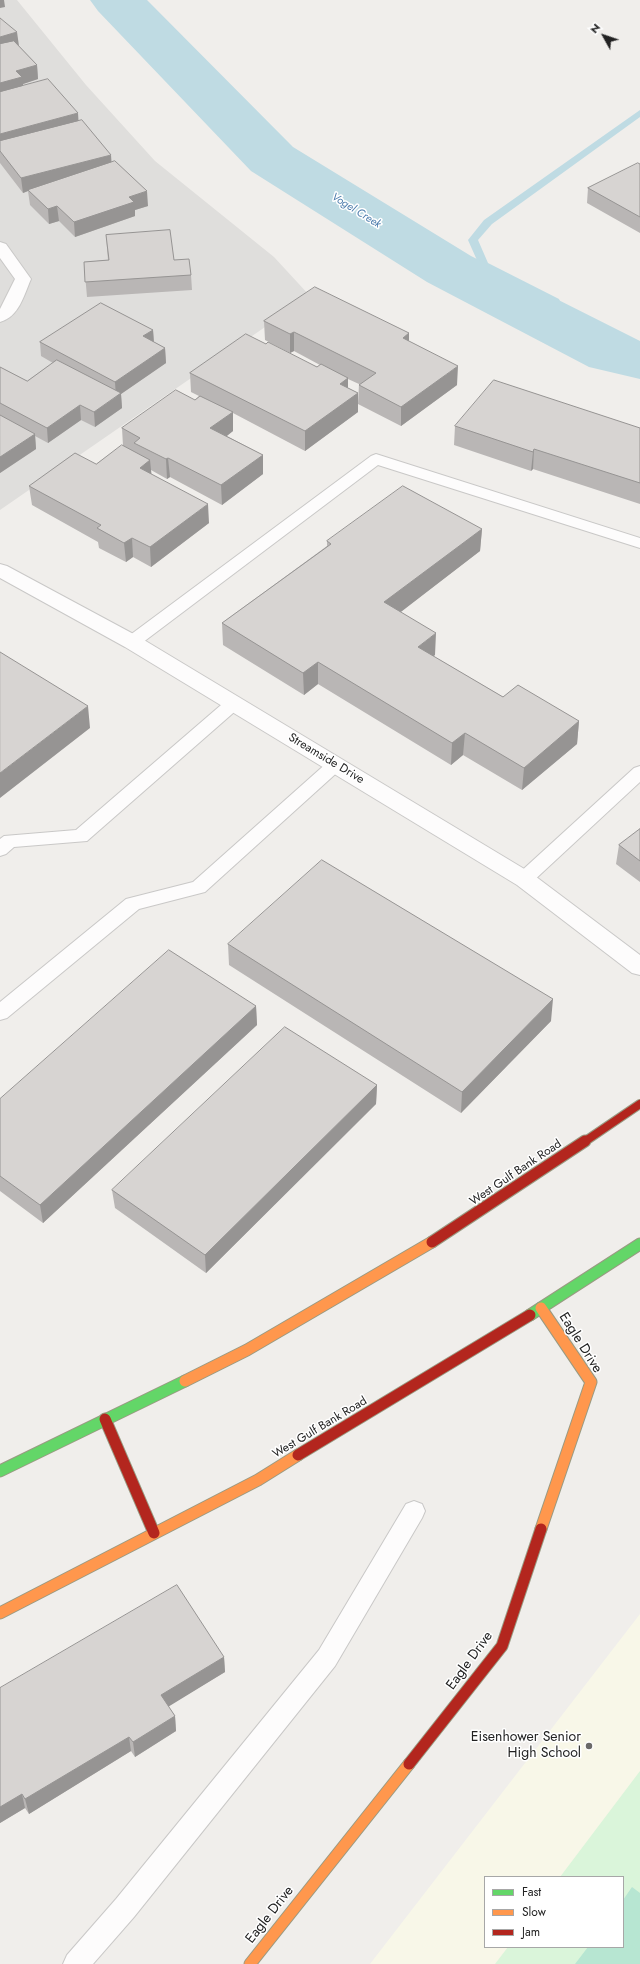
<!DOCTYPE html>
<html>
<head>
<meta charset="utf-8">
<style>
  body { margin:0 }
  #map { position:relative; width:640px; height:1964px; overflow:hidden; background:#f0eeeb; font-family:Jost,sans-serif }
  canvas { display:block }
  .legend { position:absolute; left:484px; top:1876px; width:140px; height:72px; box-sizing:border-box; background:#fff; border:1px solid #a7a7a7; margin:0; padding:5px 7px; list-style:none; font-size:12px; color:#222 }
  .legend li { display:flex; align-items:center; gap:8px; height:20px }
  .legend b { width:20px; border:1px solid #a7a7a7 }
  .north { position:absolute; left:584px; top:16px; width:40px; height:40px; -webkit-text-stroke:3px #fff; paint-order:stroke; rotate:310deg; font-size:11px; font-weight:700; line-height:16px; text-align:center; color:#222 }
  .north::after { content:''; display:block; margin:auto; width:14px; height:18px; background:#222; clip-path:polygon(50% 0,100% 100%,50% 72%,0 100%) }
</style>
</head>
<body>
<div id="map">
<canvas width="640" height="1964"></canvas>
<ul class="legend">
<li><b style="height:5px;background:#63d668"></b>Fast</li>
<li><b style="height:5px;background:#ff974d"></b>Slow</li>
<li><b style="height:5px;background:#b3261e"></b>Jam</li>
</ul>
<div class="north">N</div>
</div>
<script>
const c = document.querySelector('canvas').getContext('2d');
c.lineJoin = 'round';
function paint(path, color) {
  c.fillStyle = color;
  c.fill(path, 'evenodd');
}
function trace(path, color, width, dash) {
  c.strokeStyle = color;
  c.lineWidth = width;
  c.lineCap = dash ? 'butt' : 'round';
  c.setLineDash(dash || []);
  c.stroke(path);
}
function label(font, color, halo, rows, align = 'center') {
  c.font = font + ' Jost,sans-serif';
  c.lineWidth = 3;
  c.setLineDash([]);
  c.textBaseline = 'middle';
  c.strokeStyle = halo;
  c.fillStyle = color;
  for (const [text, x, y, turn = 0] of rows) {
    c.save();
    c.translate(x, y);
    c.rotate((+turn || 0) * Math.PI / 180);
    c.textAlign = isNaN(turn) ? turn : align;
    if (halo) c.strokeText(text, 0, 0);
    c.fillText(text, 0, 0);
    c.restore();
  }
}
paint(new Path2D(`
  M0 0H17L86 85 155 161 274 257 310 296 0 510Z`), '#dfdedc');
paint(new Path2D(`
  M640 1614V1964H370ZM485 1877H623V1947H485Z`), '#f8f7e8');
paint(new Path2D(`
  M640 1771V1964H495L508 1947H623V1877H560Z`), '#daf5da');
paint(new Path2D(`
  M632 1887 640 1893V1964H575L588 1947H623V1900Z`), '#b7e6d2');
paint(new Path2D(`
  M640 110V117L492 224 478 240 488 263 559 299 572 330 567 333 563 332 550 303 480 267 468 240 484 220Z`), '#bfdbe3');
paint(new Path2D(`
  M90 0H147L293 147 471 256 640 341V379L589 367 427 282 251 171 98 11Z`), '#bfdbe3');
const lane = new Path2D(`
  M376 454 640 538V548L378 465 138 646 132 648 126 646 124 642 126 638 371 456Z
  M234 697 240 699 243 703 240 707 87 841 14 847 6 854 0 856V839L4 836 76 830 228 699Z
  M335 759 341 761 344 765 341 769 205 892 139 909 7 1018 0 1020V1002L126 899 193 882 329 761Z
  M640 766V782L530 884 524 886 518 884 515 879 518 874 634 768Z
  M414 1501 422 1504 425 1511 422 1518 335 1666 134 1917 93 1964H63L67 1955 116 1899 319 1650 406 1504Z`);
const street = new Path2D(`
  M0 242 6 244 31 279C24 295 19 317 0 322V309L15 279 0 258Z
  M0 564 7 566 139 637 531 873 640 955V975L632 973 517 885 125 647 0 578Z`);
const fast = new Path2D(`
  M530 1315 640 1244
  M0 1471 185 1381`);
const slow = new Path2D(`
  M541 1308 591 1382 541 1529
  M185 1381 247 1350 432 1242
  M0 1613 258 1480 298 1455
  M250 1964 409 1764`);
const jamFar1 = new Path2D(`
  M584 1142 640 1104`);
const jam = new Path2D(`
  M432 1242 585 1141
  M105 1419 154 1533
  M298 1455 530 1315
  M409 1764 502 1646 541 1529`);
trace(lane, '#c9c8c7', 2);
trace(street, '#c9c8c7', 2);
trace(fast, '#999a82', 13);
trace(slow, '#999a82', 13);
trace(jamFar1, '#999a82', 10);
trace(jam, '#999a82', 13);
paint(lane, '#fdfcfc');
paint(street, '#fdfcfc');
trace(fast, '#63d668', 11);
trace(slow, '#ff974d', 11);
trace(jamFar1, '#b3261e', 8);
trace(jam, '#b3261e', 11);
paint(new Path2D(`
  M0 18 18 45 37 65 38 79 23 84V86L79 121 111 162 148 206 135 210V216L75 237 59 221 49 224 30 205 28 191 23 193 0 163Z
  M640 164V233L587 203 588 188Z
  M106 235 174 260 191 275 192 290 87 297 84 262 108 260Z
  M264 321 409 333V342L457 385 401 426 358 404 359 384 348 379V388L358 393V412L305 451 233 413V431L227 436 263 455V474L222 505 170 477 167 479 151 470V474L209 523 151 567 133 557 126 562 99 548 98 542 32 505 29 486 96 464 123 446 122 428 195 400 199 396 191 392 190 373 266 344 317 367 320 365 294 351 290 353 265 340Z
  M153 330 154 342 165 348 166 363 121 394 122 408 95 427 81 420 48 443 35 436 36 449 0 473V367L27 381 53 363 41 356 40 342Z
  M455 426 640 428V504L533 469 531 471 454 445Z
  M482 529 480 551 400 612 435 655 433 656 503 697 579 721 577 744 522 790 463 755 451 765 318 684 304 695 223 645 222 623 327 546V541Z
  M640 829V882L616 864 619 845Z
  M228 944 551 1021 461 1113 229 965Z
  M256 1006 257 1025 43 1223 0 1191V1099Z
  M377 1085 376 1104 206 1273 115 1208 112 1190Z
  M224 1657 225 1672 168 1706 175 1716 176 1731 135 1757 131 1751 29 1814 25 1808 0 1823V1688Z`), '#b9b6b5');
paint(new Path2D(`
  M0 0H4L5 7 0 8Z
  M17 32 19 46 0 52V37Z
  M37 65 38 79 23 84 24 92 0 98V83L16 71Z
  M78 113 79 128 0 149V134Z
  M111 155 112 169 28 190V191L23 193 21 178Z
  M147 191 148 206 135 210V216L75 237 74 222 129 197Z
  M57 206 59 221 49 224 48 209Z
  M153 330 154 344 143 336Z
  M294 332V351L290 353V334Z
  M409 333V353L403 338Z
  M165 348 166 363 121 394 122 408 95 427 94 412 116 397 115 382Z
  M458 366 457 385 401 426V407Z
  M348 378V398L340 384Z
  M358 393V412L305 451V431Z
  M80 405 81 420 48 443 47 428Z
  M233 412V431L211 448 210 428Z
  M35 434 36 449 0 473V457Z
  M534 449 533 469 531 471 533 452Z
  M263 455V474L222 505 221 485Z
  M168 458 170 477 167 479 166 459Z
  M150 460 152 479 140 468Z
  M208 504 209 523 151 567 150 547Z
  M482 529 480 551 384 625V602Z
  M132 538 133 557 126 562 124 543Z
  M436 633 435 655 417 669 418 647Z
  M318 662V684L304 695 303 673Z
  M88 706 90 728 0 798V773Z
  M579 721 577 744 522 790 524 768Z
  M465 733 463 755 451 765 452 743Z
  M553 999 551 1021 461 1113 462 1092Z
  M256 1006 257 1025 43 1223 40 1205Z
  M377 1085 376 1104 206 1273 205 1255Z
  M224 1657 225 1672 163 1710 161 1695Z
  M175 1716 176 1731 135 1757 133 1742Z
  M129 1737 131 1751 29 1814 25 1799Z
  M22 1794 25 1808 0 1823V1807Z`), '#969493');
const building = new Path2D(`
  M0 18 17 32 0 37Z
  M14 41 37 65 16 71 22 77 0 83V44Z
  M48 79 78 113 0 134V92Z
  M82 120 111 155 21 178 0 151V141Z
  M115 161 147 191 129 197 134 202 74 222 57 206 48 209 28 190Z
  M638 163 640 164V217L588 188Z
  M170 230 174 260 189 259 191 275 85 282 84 262 109 260 106 235Z
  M315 287 409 333 403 338 458 366 401 407 359 385 376 373 294 332 290 334 264 321Z
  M101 303 153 330 143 336 165 348 115 382 40 342Z
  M246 334 266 344 268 342 317 367 321 364 348 378 340 384 358 393 305 431 190 373Z
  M57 360 121 393 94 412 80 405 47 428 0 403V367L27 381Z
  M494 380 640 428V483L534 449 533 452 455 426Z
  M176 390 195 400 200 396 233 412 210 428 263 455 221 485 168 458 166 459 134 443 140 438 122 428Z
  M0 415 35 434 0 457Z
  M122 445 150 460 140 468 208 504 150 547 132 538 124 543 97 528 101 525 29 486 75 453 96 464Z
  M403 486 482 529 384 602 436 633 418 647 503 697 518 685 579 721 524 768 465 733 452 743 318 662 303 673 222 623 331 544 327 541Z
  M0 652 88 706 0 773Z
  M640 829V861L619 845Z
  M322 860 553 999 462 1092 228 944Z
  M169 950 256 1006 40 1205 0 1176V1099Z
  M285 1027 377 1085 205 1255 112 1190Z
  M177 1585 224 1657 161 1695 175 1716 133 1742 129 1737 25 1799 22 1794 0 1807V1688Z`);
paint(building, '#d7d4d2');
trace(building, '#969493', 1);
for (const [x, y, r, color] of [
  [589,1746,4,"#6a6968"]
]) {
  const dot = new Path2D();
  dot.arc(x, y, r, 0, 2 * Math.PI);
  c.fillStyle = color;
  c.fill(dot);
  trace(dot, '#fff', 1.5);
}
label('italic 11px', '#4a7aab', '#fff', [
  ["Vogel Creek",356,211,32]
]);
label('12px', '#222', '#fff', [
  ["Streamside Drive",326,759,31],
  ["West Gulf Bank Road",516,1173,-34],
  ["West Gulf Bank Road",320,1428,-31]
]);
label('14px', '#222', '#fff', [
  ["Eagle Drive",580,1343,58],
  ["Eagle Drive",470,1661,-54],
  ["Eagle Drive",270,1915,-52]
]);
label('14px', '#222', '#fff', [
  ["Eisenhower Senior",581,1738],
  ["High School",581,1754]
], 'right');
</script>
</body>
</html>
